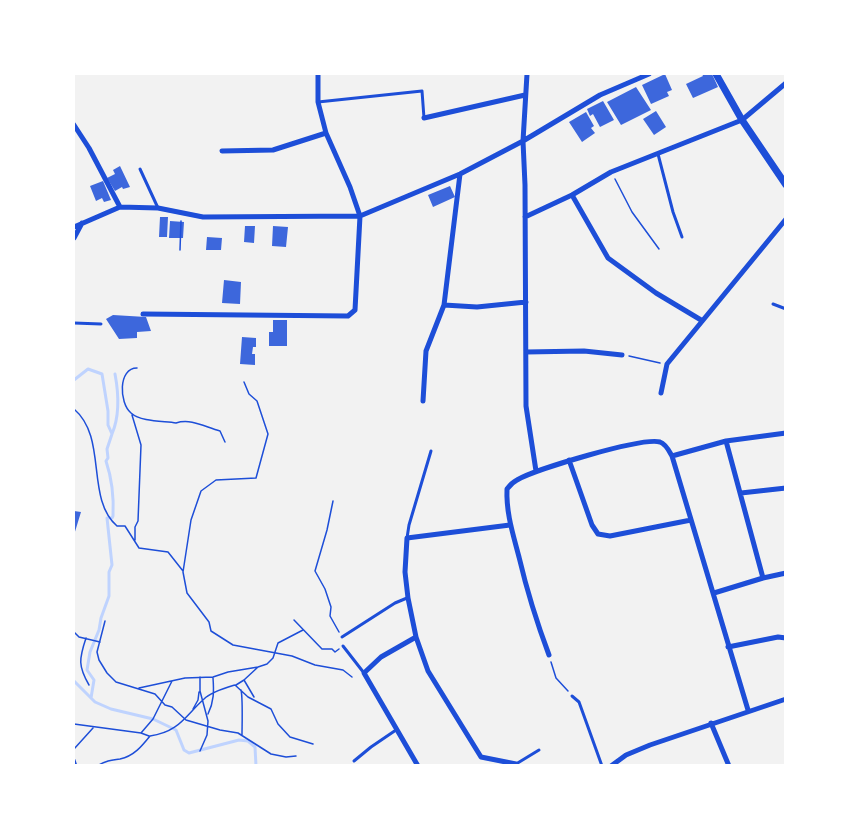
<!DOCTYPE html>
<html>
<head>
<meta charset="utf-8">
<style>
  body { margin:0 }
  #map { position:relative; width:859px; height:839px; overflow:hidden; background:#f2f2f2; font-family:Arial,sans-serif }
  canvas { display:block }
  .frame { position:absolute; inset:0; border:75px solid #fff; pointer-events:none }
</style>
</head>
<body>
<div id="map">
<canvas width="859" height="839"></canvas>
<div class="frame"></div>
</div>
<script>
const c = document.querySelector('canvas').getContext('2d');
c.lineJoin = 'round';
function trace(path, color, width, dash) {
  c.strokeStyle = color;
  c.lineWidth = width;
  c.lineCap = dash ? 'butt' : 'round';
  c.setLineDash(dash || []);
  c.stroke(path);
}
function paint(path, color) {
  c.fillStyle = color;
  c.fill(path, 'evenodd');
}
trace(new Path2D(`
  M74 380 88 369 102 374 108 411V425L112 434 107 449 108 458 106 461C112 479 114 497 113 516L112 518H107L112 565 109 572V596L101 618 99 630 90 652 87 670 94 680 91 698
  M112 434C120 415 119 395 115 374
  M74 681 95 702 111 709 153 719 176 730 184 750 189 753 239 740 248 741 255 747 256 766`), '#bfd3fe', 3);
paint(new Path2D(`
  M665 74 672 90 667 92 669 96 651 104 642 85Z
  M702 74H712L718 87 693 98 686 84 703 76Z
  M636 87 651 110 621 125 607 102Z
  M603 101 614 120 600 127 593 114 590 116 587 109Z
  M656 111 666 127 654 135 643 119Z
  M586 112 594 126 591 128 595 133 582 142 569 122Z
  M120 166 130 187 123 189 122 187 115 191 107 178 115 174 113 170Z
  M103 181 111 200 104 202 102 198 96 201 90 186Z
  M450 186 455 197 433 207 428 195Z
  M160 217H168L167 237H159Z
  M170 221 184 222 183 238H169Z
  M245 226H255L254 243 244 242Z
  M273 226 288 227 286 247 272 246Z
  M207 237 222 238 221 250H206Z
  M224 280 241 282 240 304 222 303Z
  M113 315 146 317 151 331 137 332V338L119 339 106 319Z
  M273 320H287V346H269V332H273Z
  M242 337 256 338V347H253L252 354H255V365L240 364Z
  M74 511 81 512 74 535Z`), '#3d67dc');
trace(new Path2D(`
  M615 179 632 212 659 249
  M180 250 181 221
  M629 356 660 363
  M137 368C118 368 119 403 131 413 141 422 163 421 176 423 191 418 205 427 220 431L225 442
  M244 382 249 394 257 401 268 434 256 478 216 480 201 491 191 520 183 572 187 593 209 622 211 631 233 645 292 656 315 665 343 670 352 677
  M74 409C108 438 85 498 117 526H125L139 548 168 552 183 571
  M132 415 141 445 138 521 135 527V540
  M333 501 327 530 315 571 325 589 331 607 330 616 339 632
  M294 620 322 649H332L335 652 339 649
  M105 621 97 652 99 660 107 673 116 682 155 694 165 705 172 707 186 720 220 730 238 733 271 754 286 757 296 756
  M74 632 79 637 100 642
  M86 638C79 659 78 666 89 685
  M551 662 556 678 568 691
  M236 685 244 680
  M139 688 185 678 213 677 228 672 258 667
  M241 690C243 698 242 726 242 735
  M254 697 244 680 258 667 267 664 273 658 278 643 303 630
  M193 709 198 700 199 692
  M208 714C214 702 214 691 213 678
  M74 724 141 733 149 736
  M141 733 153 719 172 681
  M74 749 93 728
  M200 751 207 735 208 721 200 691V677
  M97 766C105 761 111 760 120 759 134 756 142 746 150 736 179 732 185 716 204 699 211 692 225 688 235 685L248 697 271 709 278 724 290 737 313 744`), '#1d4ed8', 1.5);
trace(new Path2D(`
  M318 102 422 91 424 118
  M658 154 673 212 682 237
  M140 169 158 208
  M773 304 786 309
  M74 323 101 324
  M407 538 409 525 431 451
  M342 637 395 603 407 598
  M343 646 364 673
  M572 696 579 702 602 766
  M74 760 76 766
  M354 761 371 747 396 730
  M516 764 539 750`), '#1d4ed8', 3);
trace(new Path2D(`
  M527 74 523 141 525 185 526 406 536 471
  M424 118 525 95
  M74 125 89 148 120 207
  M222 151 273 150 326 133
  M572 195 608 258 656 293 701 320
  M525 217 572 195 611 172 742 120 786 83
  M74 227 120 207 158 208 203 217 360 216 460 174 523 141 600 95 649 74
  M74 238 82 223
  M444 305 477 307 526 302
  M143 314 348 316 355 310 360 216 350 187 326 133 318 102V74
  M526 352 584 351 622 355
  M661 393 667 364 786 219
  M423 401 426 351 444 305 460 174
  M726 441 763 578
  M672 456 726 441 786 433
  M569 460 592 525 598 534 610 536 691 520
  M741 493 786 488
  M510 525 407 538 405 572 408 598 416 637 428 671 481 757 516 764 517 766
  M714 593 763 578 786 573
  M416 637 381 657 364 673 418 766
  M728 647 778 637 786 638
  M549 655C537 623 527 591 519 557 513 534 506 513 507 489 510 485 513 482 517 480 536 469 642 437 660 442 666 444 669 451 672 456L748 710
  M711 723 729 766
  M611 766 626 755 650 745 786 699`), '#1d4ed8', 5);
trace(new Path2D(`
  M716 74 742 120 786 185`), '#1d4ed8', 7);
</script>
</body>
</html>
